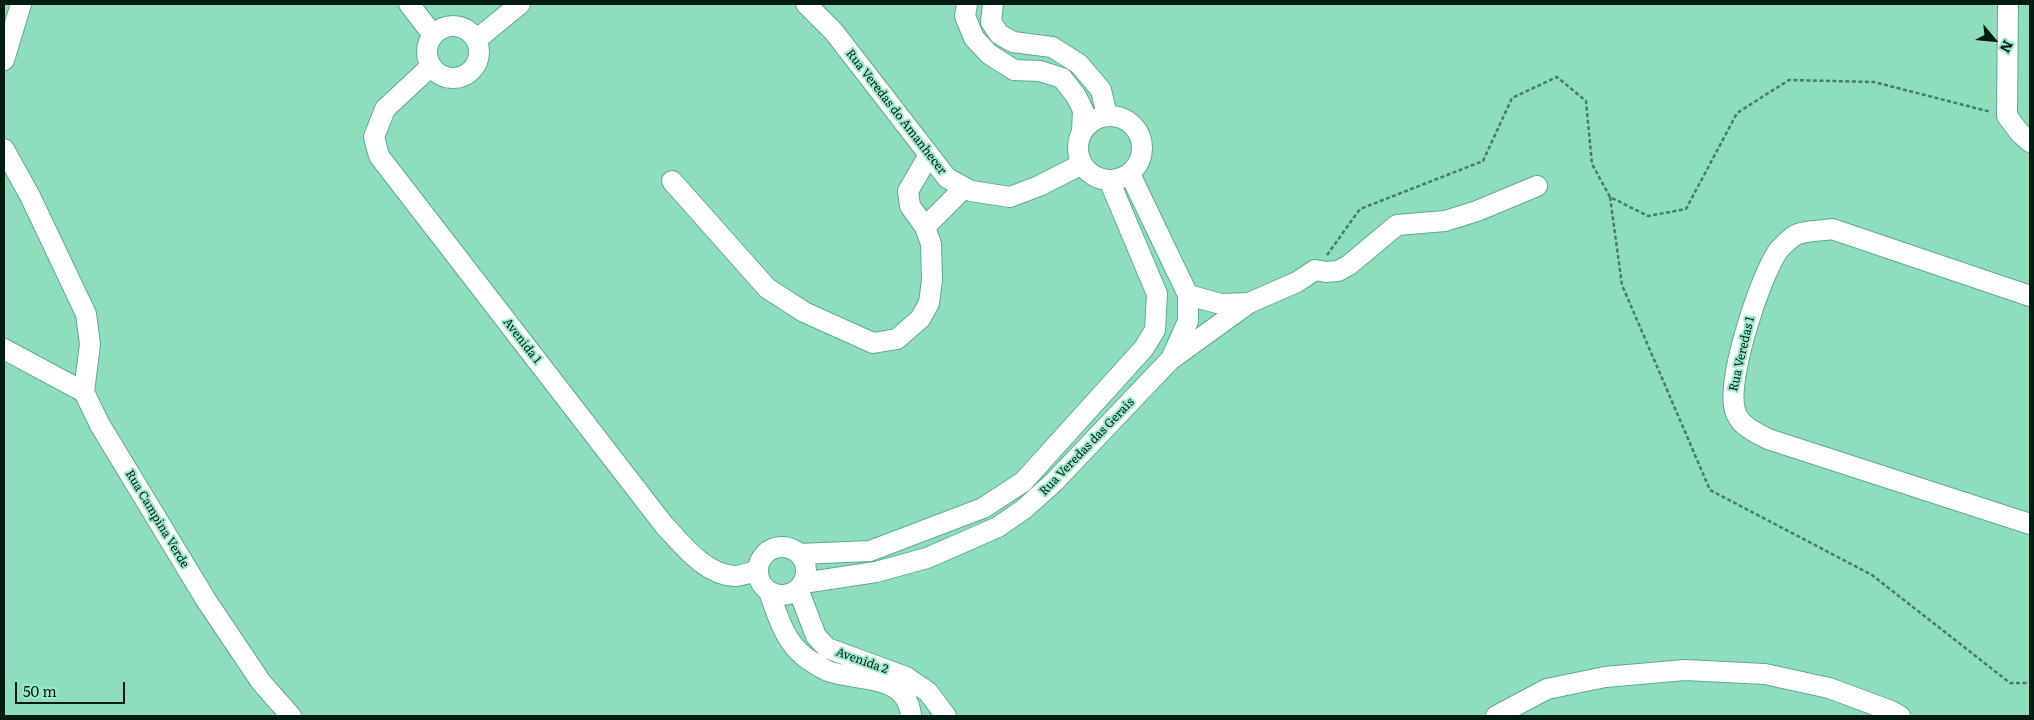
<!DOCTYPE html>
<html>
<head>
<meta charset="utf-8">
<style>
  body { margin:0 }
  #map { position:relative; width:2034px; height:720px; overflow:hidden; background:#8eddbd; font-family:Literata,serif }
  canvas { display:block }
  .frame { position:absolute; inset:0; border:5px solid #001c11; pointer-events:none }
  .north { position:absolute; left:1969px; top:15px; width:50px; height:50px; -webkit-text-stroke:4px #9beaca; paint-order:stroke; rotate:118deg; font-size:14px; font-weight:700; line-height:20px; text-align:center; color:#001c11 }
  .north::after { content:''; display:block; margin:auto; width:18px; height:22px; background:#001c11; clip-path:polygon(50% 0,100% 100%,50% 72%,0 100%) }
  .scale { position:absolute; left:15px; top:682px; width:110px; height:22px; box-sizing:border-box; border:2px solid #001c11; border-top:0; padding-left:6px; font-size:15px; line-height:18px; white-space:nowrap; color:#001c11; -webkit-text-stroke:4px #9beaca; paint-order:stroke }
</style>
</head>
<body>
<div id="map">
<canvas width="2034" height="720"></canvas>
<div class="frame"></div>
<div class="north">N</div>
<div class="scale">50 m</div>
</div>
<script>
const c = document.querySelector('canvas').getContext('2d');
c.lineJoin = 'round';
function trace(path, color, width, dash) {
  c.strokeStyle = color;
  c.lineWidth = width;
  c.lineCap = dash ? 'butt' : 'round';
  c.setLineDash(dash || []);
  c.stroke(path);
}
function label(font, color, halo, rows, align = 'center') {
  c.font = font + ' Literata,serif';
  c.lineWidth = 4;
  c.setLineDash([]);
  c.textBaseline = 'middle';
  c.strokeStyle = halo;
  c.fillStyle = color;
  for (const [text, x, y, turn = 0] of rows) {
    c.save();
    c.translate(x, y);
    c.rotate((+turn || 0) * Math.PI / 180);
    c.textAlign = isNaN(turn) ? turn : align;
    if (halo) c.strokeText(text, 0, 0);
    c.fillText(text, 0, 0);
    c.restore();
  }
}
const minor = new Path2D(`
  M409 4 433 35
  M806 4 834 32 947 178 971 191 1010 197 1039 186 1082 164
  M967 4 965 16 974 38 989 54 1014 70 1040 71 1062 78 1076 96 1083 110 1082 132
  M993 4 991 22 999 34 1013 42 1052 47 1079 64 1101 90 1107 116
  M2008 4 2007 116 2019 132 2030 142
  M427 52a26 26 0 1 1 52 0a26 26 0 1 1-52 0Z
  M476 40 520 4
  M4 60 21 4
  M431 66 385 109 374 137 379 156 664 525C683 545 705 575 735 576 742 576 751 572 758 570
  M1078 148a32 32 0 1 1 64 0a32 32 0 1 1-64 0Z
  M4 149 30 196 86 314 90 344 84 392
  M672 181 767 288 804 312 873 343 897 339 920 319 929 303 932 280 931 244 925 227 910 206 908 191 929 155
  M925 227 964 188
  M1188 295 1221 304 1249 303
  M2030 296 1832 229C1823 231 1808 230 1798 234 1792 236 1782 246 1778 251 1760 277 1726 380 1735 410 1739 426 1755 432 1768 439L2030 524
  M4 349 84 392 100 425 206 600 261 682 291 716
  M1173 358 1249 303 1297 282 1315 270 1326 272 1338 271 1349 265 1397 225 1445 221 1477 211 1537 186
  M758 571a24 24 0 1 1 48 0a24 24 0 1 1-48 0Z
  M799 554 870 551 983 508 1023 482 1144 348 1155 330 1157 294 1109 180
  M803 583 876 572 927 558 998 527 1024 509 1054 482 1171 359 1188 321V295L1130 174
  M798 589 816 636 827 648 906 677 928 692 946 716
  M769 592C778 616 784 641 805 657 812 662 821 668 828 671 857 682 907 672 911 716
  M1496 716 1547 689 1605 677 1685 670 1765 674 1829 688 1891 711 1900 716`);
trace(minor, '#5dab8d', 22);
trace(new Path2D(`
  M1610 197 1622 285 1710 490 1872 575 2010 683H2030
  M1327 255 1360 209 1483 161 1512 98 1557 77 1586 101 1592 164 1610 197 1648 216 1686 209 1737 113 1789 80 1874 82 1991 112`), '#477c67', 2.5, [4, 2.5]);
trace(minor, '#fff', 20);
label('12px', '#001c11', '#9beaca', [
  ["Rua Veredas do Amanhecer",896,112,52],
  ["Avenida 1",522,341,52],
  ["Rua Veredas 1",1742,354,-77],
  ["Rua Veredas das Gerais",1087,447,-46],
  ["Rua Campina Verde",157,519,59],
  ["Avenida 2",862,661,20]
]);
</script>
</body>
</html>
